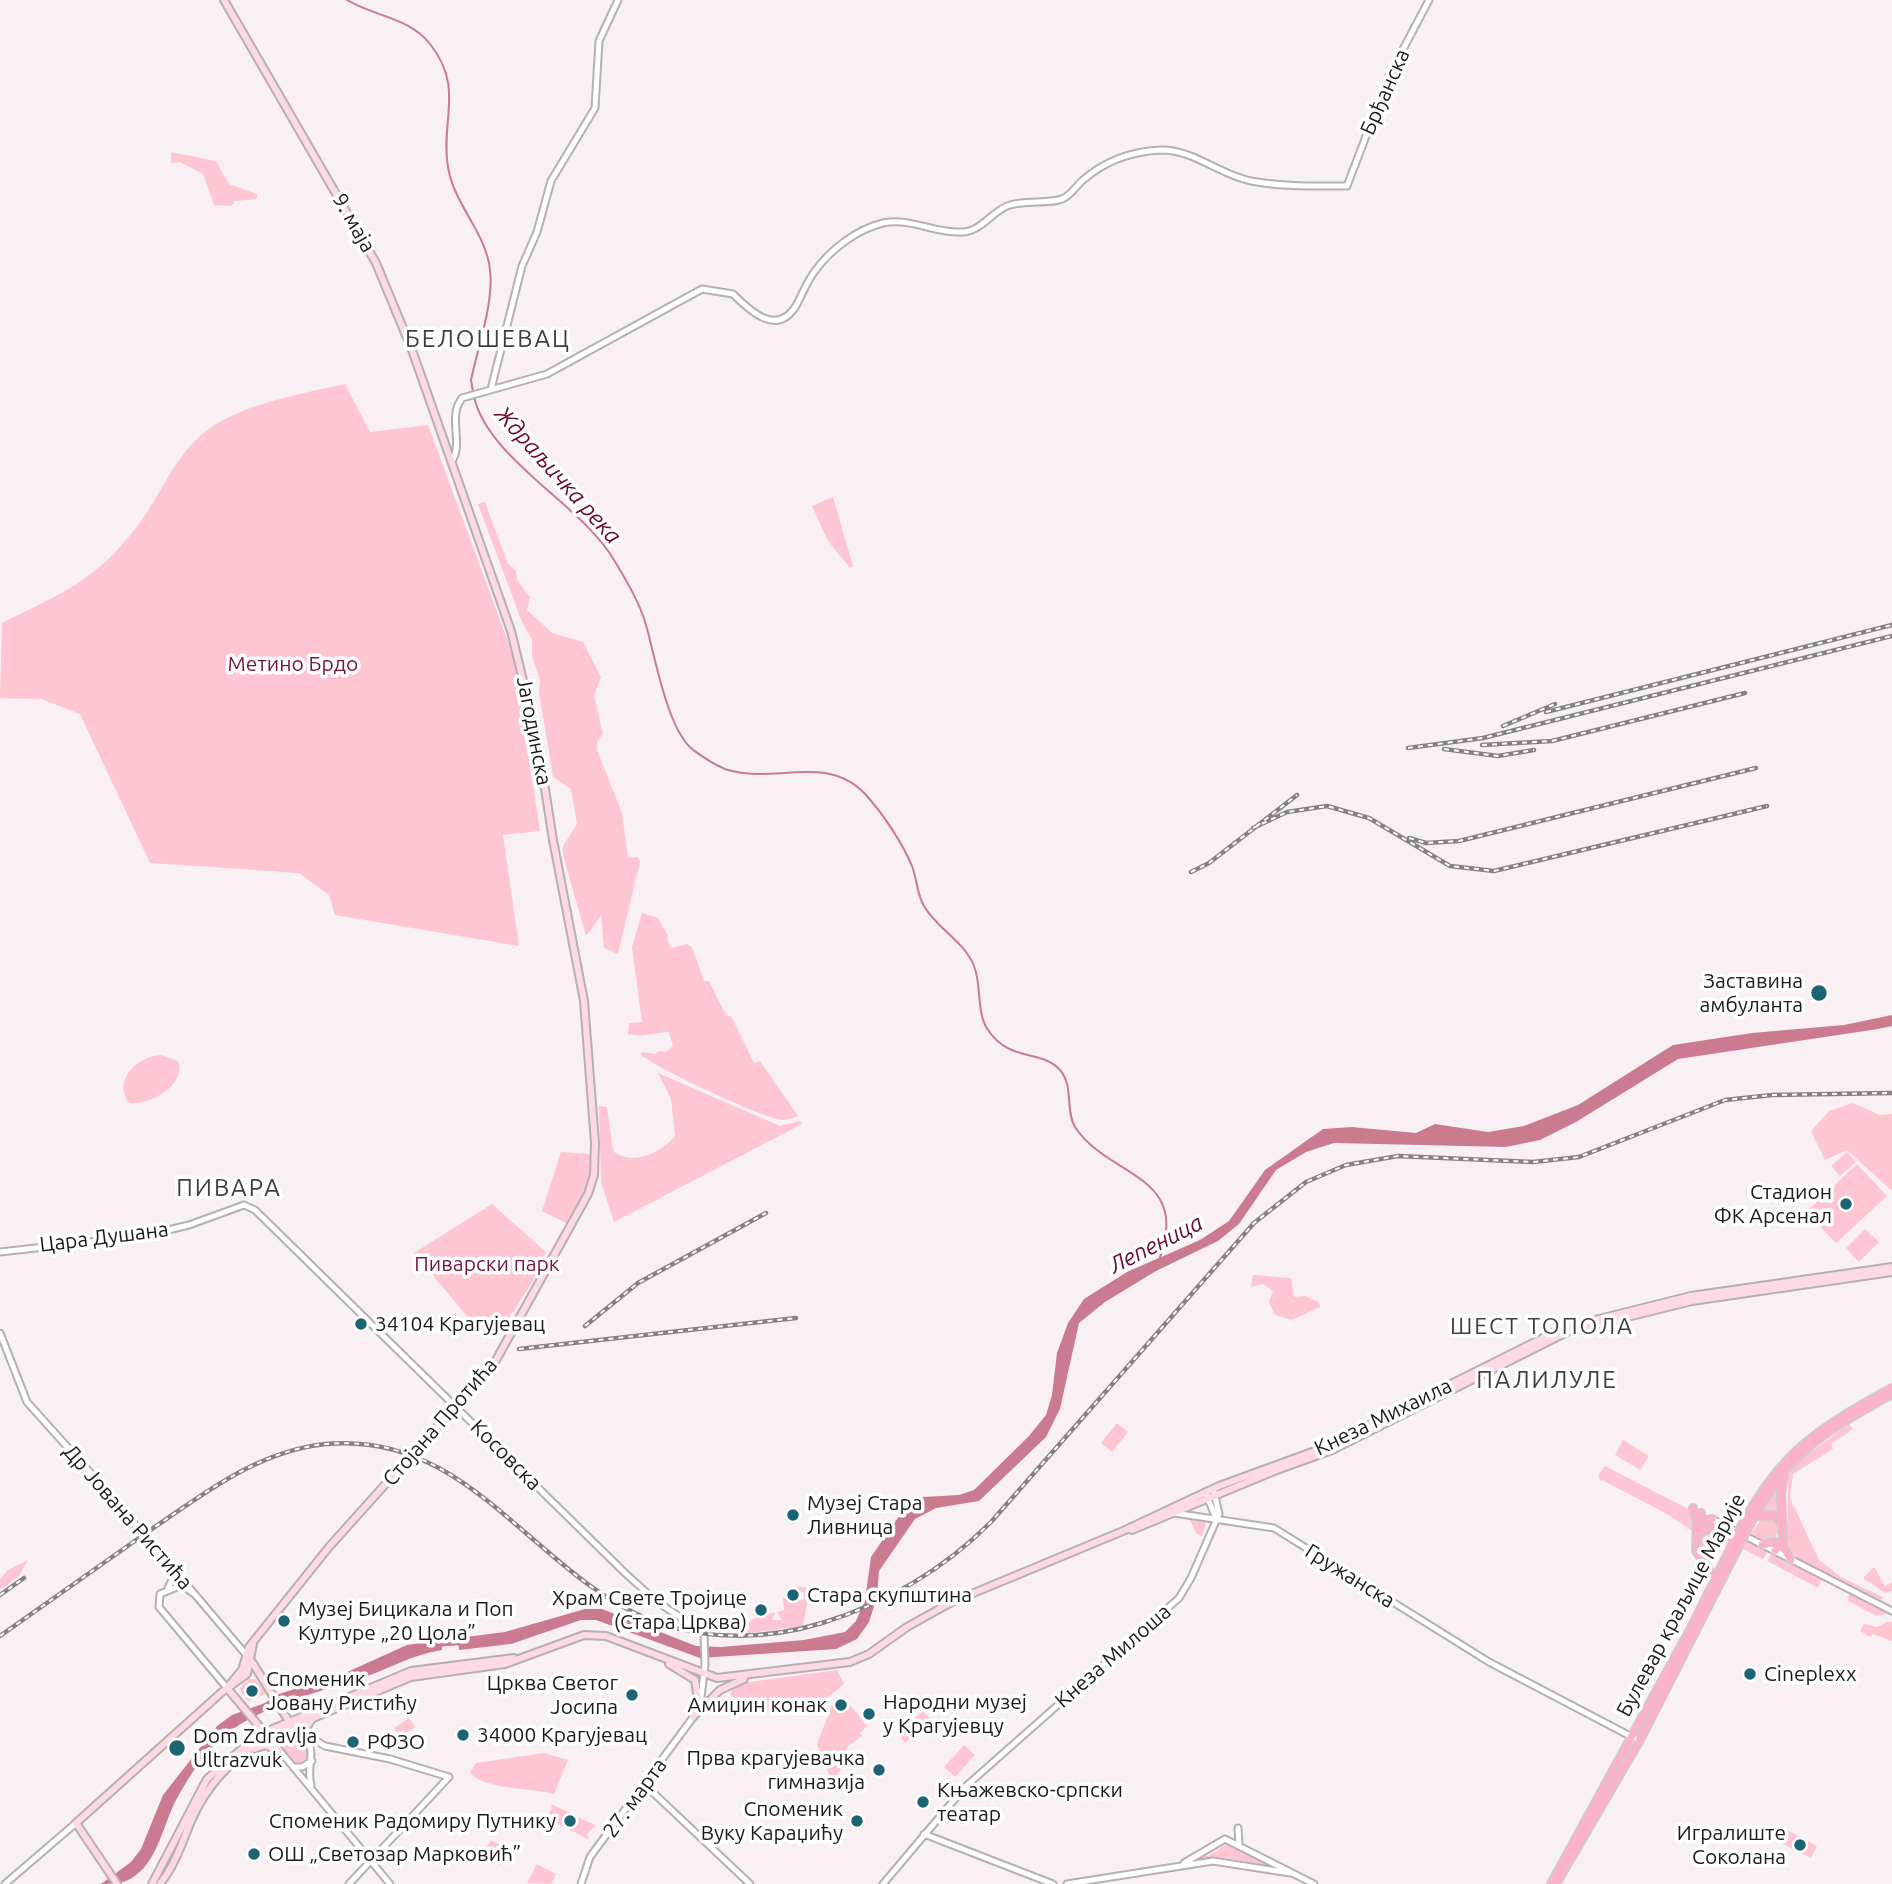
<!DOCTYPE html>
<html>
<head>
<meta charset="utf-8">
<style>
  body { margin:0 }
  canvas { display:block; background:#f8f0f2 }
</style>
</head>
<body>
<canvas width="1892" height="1884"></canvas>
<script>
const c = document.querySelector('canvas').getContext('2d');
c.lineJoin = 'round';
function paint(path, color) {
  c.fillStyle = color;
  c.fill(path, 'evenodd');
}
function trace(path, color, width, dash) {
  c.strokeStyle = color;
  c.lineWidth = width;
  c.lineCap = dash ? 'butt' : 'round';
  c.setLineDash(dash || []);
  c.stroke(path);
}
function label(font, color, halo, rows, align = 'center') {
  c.font = font + ' Ubuntu,sans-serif';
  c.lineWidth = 7;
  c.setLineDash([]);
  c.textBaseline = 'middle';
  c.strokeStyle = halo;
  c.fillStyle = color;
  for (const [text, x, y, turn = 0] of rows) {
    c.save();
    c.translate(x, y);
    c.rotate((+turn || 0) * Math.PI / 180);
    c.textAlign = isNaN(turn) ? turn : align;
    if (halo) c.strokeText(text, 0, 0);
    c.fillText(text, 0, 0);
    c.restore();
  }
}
paint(new Path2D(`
  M171 152 216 161 229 184 257 194V199L235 201 231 206 214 205 203 174 180 162 171 163Z
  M345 384 370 432 428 425 513 655 540 831 503 835 519 946 335 915 329 895 299 873 150 863 80 714 41 699 0 698 2 623C64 592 96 581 139 524 160 496 173 460 200 436 234 405 301 394 345 384Z
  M833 497 853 566 850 568 828 541 812 506Z
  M485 502 508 564 516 571 517 580 530 597 527 610 552 633 583 642 601 677 594 696 603 734 597 742V750L622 813 628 858 638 857 640 862 618 954 604 948 601 916 586 936 563 855V846L577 824 571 789 553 777 539 692 540 680 532 656V640L522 622 478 504Z
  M642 913 658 918 668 936 667 940 671 948 687 944 692 947 704 981H709L726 1015 731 1016 754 1063 760 1061 798 1116C793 1118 788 1120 782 1120 763 1118 655 1068 640 1054L643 1052 655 1054 659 1051 666 1052 673 1046 669 1032C654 1032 644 1038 628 1034L629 1023 642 1022 632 947Z
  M161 1055 178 1061C187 1085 149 1106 129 1103 112 1079 138 1056 161 1055Z
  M658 1073 780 1126 800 1121 802 1124 614 1222 601 1182 599 1106 607 1107 613 1151C633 1167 662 1152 675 1136L671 1099Z
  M1853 1103 1880 1115 1892 1114V1191L1847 1150 1825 1160 1811 1131 1829 1111Z
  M561 1152 590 1154 589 1187 570 1225 542 1211Z
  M1847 1152 1856 1162 1840 1176 1831 1166Z
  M1857 1164 1887 1196 1836 1243 1806 1212Z
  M492 1204 546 1252 544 1256 547 1259 509 1318 477 1328 414 1253Z
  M1865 1229 1879 1242 1859 1262 1846 1248Z
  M1253 1275 1291 1278 1294 1297 1305 1296 1319 1302 1320 1307 1292 1320 1275 1315 1269 1302 1273 1291 1263 1284 1251 1287Z
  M1117 1423 1128 1432 1112 1452 1101 1443Z
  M1849 1424 1853 1429 1831 1444 1833 1449 1793 1474 1790 1498 1819 1560 1841 1577 1883 1597 1880 1601C1857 1592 1798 1567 1787 1546L1788 1477 1798 1461Z
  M1623 1440 1649 1456 1640 1470 1615 1455Z
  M1605 1466 1688 1509 1694 1517V1532L1667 1514 1602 1480 1601 1482 1598 1475Z
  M1779 1482 1782 1518 1763 1510Z
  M1774 1518 1780 1529 1775 1538 1765 1541 1751 1534 1761 1519Z
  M1190 1520 1206 1522 1202 1537 1196 1533Z
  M1724 1529 1768 1551 1763 1559 1728 1541 1715 1556 1701 1552 1700 1538 1710 1530Z
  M1772 1553 1822 1579 1818 1588 1767 1561Z
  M28 1560 19 1576 0 1590V1579L8 1570Z
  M1874 1567 1885 1586 1892 1582V1591L1885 1593 1863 1578Z
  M798 1586 807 1588 806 1592 809 1593 803 1626 742 1634V1629L753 1619 775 1612 772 1620H782L777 1612 784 1610 783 1598 803 1600 804 1593 797 1590Z
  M843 1590H863V1603H843Z
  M1849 1593 1888 1612 1889 1613 1877 1616 1848 1601Z
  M1887 1622H1892V1641L1873 1634 1871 1637 1860 1631 1864 1624 1877 1627Z
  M837 1670 844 1684 817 1706 804 1712 746 1708 730 1695 735 1684Z
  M249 1679H255L267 1693 248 1701 239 1689Z
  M832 1705 840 1714 850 1705 867 1726 860 1733 862 1736 848 1746 834 1789 817 1744Z
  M923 1711 930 1718 905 1743 898 1733Z
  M409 1718 415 1727 400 1737 394 1728Z
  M286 1735C304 1734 309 1746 309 1761L299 1766 279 1744Z
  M964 1745 975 1755 955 1777 944 1767Z
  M544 1753 568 1760 554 1794C534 1788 482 1790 470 1772L476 1763Z
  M551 1804 570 1813 562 1819 564 1827 545 1818 552 1809Z
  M574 1816 596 1825 587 1834 589 1840 569 1829 576 1825Z
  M1779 1826 1817 1846 1811 1858 1773 1839Z
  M491 1840 510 1851 501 1866 482 1856Z
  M1227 1844 1253 1854 1267 1865 1221 1857 1197 1858 1203 1854 1208 1856Z
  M537 1864 556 1874 551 1884 527 1883Z`), '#fec6d2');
paint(new Path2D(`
  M1892 1015V1026L1878 1029 1678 1059 1576 1122 1540 1140 1506 1147 1334 1143 1306 1152 1276 1170 1239 1224 1218 1241 1156 1271 1105 1302 1079 1323 1060 1409 1046 1437 979 1501 936 1508 915 1519 879 1571 877 1597 869 1622 857 1639 836 1649 700 1658 596 1620H581L511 1644 459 1650 458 1638 505 1632 585 1609H602L696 1646 721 1647 804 1640 845 1632 856 1621 865 1600 871 1557 904 1509 923 1497 959 1495 974 1490 1029 1436 1046 1415 1052 1395 1057 1353 1068 1323 1084 1299 1127 1272 1200 1240 1229 1221 1265 1170 1323 1129 1352 1127 1416 1133 1435 1124 1488 1132 1524 1126 1578 1105 1673 1045 1752 1033 1844 1025Z
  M441 1640 442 1650C407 1656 393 1668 361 1678 316 1693 245 1710 212 1747 198 1762 186 1782 176 1800 164 1823 158 1859 136 1875 125 1884 114 1884 101 1884L131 1862 141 1849 163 1795 217 1726 232 1715 265 1703 279 1694 345 1673 407 1645Z`), '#cb7b8f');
trace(new Path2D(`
  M347 0C375 17 409 17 430 44 465 88 440 120 448 167 454 205 486 232 490 270 494 302 478 347 471 380L473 392
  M474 397C489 460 582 505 614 560 626 580 640 603 646 625 655 656 667 728 692 749 703 757 715 766 728 770 775 784 828 753 866 795 883 814 902 842 912 866 917 879 917 895 924 906 937 929 964 941 974 966 982 985 976 1013 988 1030 1009 1062 1043 1050 1060 1070 1074 1086 1065 1110 1075 1127 1108 1178 1192 1173 1159 1260`), '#cb7b8f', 2);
trace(new Path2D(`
  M429 1643 468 1640`), '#cb7b8f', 9);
const tertiary = new Path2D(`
  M491 389 522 266 537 232 551 181 595 108 599 41 618 0
  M452 461C464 442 447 418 462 398L547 374 702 289 733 294C750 311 778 338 797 304 803 293 807 281 815 271 830 250 857 229 883 223 910 217 935 234 962 232 980 232 991 213 1007 206 1024 199 1051 205 1064 198 1072 194 1077 185 1083 180 1105 161 1133 151 1162 150 1194 150 1220 175 1251 181 1283 187 1315 186 1347 186L1389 76 1429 0
  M0 1252 143 1236 189 1225 244 1205 255 1210 625 1573 656 1601 704 1633 705 1665 700 1705
  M0 1333 27 1402 88 1470
  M1205 1492 1216 1518
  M1174 1513 1274 1528 1489 1662 1634 1738
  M1712 1519 1892 1611
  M170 1565 248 1657
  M168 1588 173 1578 172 1568
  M193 1593 182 1585 160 1594 159 1607 227 1688
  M292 1726 325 1746 390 1759 449 1777 349 1884
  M266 1734 390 1884
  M307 1738C316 1755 306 1768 311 1785
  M293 1767H302L312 1761
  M645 1785 750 1884
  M1238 1828 1239 1843
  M924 1834 1053 1884
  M1184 1863 1225 1839 1314 1884
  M5 1884 76 1823
  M581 1884 590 1857 694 1716
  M883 1884 965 1787 1179 1598 1191 1578 1219 1514 1214 1492
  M1067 1884 1213 1861 1290 1873`);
const secondary = new Path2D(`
  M224 0 376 263 412 350 511 631 537 738 553 840 584 1001 595 1143 594 1175 588 1194 495 1362 329 1547 249 1647 242 1670 227 1688
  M1132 1530 1277 1470 1332 1450 1567 1332 1692 1301 1892 1272
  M252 1662 288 1720
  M669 1664 695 1680 699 1707
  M227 1688 264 1732
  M693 1717 720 1690 744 1679
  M307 1737 305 1730 311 1720
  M254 1749 265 1745 279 1751
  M117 1884 76 1823 222 1692 247 1674 253 1644
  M152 1884 207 1779 258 1735 411 1671 514 1658
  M160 1884C175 1865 182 1843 191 1821 207 1784 232 1759 266 1738L411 1677 505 1664 584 1635 606 1636 717 1678 850 1662 869 1654 907 1627 952 1602 1123 1531 1219 1486 1323 1448 1563 1328 1691 1296 1892 1267`);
const primary = new Path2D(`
  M1693 1508 1697 1521 1696 1551 1715 1578
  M1755 1516 1774 1515 1783 1525
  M1700 1522 1712 1519
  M1742 1525C1781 1451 1821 1427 1892 1388
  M1748 1528C1790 1451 1817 1436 1892 1394
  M1701 1531 1724 1525
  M1697 1537 1703 1526 1701 1513
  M1762 1545 1775 1542
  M1782 1545 1791 1560
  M1775 1551 1783 1542 1781 1495 1784 1473
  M1551 1884 1692 1626 1732 1545
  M1556 1884 1640 1740 1738 1548`);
trace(tertiary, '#b7b0b1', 9);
trace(secondary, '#b7b0b1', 10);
trace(primary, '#cdcdcd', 10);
trace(tertiary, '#fff', 5);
trace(secondary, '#fdd9e3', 6);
trace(primary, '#fbb3c7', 7);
const rail = new Path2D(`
  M1546 712 1892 625
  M1503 726 1555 704
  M1482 745 1552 741 1745 693
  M1408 748 1483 738 1892 636
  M1444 749 1498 756 1534 750
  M1253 828 1287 812 1327 806 1369 818 1450 866 1494 871 1767 806
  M1409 838 1426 843 1459 841 1756 768
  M1191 872 1209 863 1297 795
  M585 1326 638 1283 766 1213
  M519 1349 796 1318
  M0 1595 24 1578
  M0 1636C50 1601 99 1566 149 1531 204 1494 257 1451 326 1444 469 1431 531 1570 648 1619 702 1641 767 1640 822 1623 887 1603 943 1570 991 1522L1254 1223 1306 1182 1346 1165 1398 1156 1533 1162 1579 1157 1725 1100 1772 1095 1892 1093`);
trace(rail, '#868182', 4.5);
trace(rail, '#fff', 2, [5]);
const tertiaryBridge = new Path2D(`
  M88 1470 170 1565`);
const primaryBridge = new Path2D(`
  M1732 1545 1742 1525
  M1738 1548 1748 1528`);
trace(tertiaryBridge, '#b7b0b1', 9, []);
trace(primaryBridge, '#cdcdcd', 10, []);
trace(tertiaryBridge, '#fff', 5);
trace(primaryBridge, '#fbb3c7', 7);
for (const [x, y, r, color] of [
  [1819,993,9,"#1c6473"],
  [1846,1204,7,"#1c6473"],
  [361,1324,7,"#1c6473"],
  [793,1515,7,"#1c6473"],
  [793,1595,7,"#1c6473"],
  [761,1610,7,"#1c6473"],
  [284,1621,7,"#1c6473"],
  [1750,1674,7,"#1c6473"],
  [252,1691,7,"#1c6473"],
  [632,1695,7,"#1c6473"],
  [841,1705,7,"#1c6473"],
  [869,1714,7,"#1c6473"],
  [463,1735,7,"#1c6473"],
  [353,1742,7,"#1c6473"],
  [177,1748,9,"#1c6473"],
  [879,1770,7,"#1c6473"],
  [923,1802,7,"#1c6473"],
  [570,1821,7,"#1c6473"],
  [857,1821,7,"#1c6473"],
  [1800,1845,7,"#1c6473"],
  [254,1854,7,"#1c6473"]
]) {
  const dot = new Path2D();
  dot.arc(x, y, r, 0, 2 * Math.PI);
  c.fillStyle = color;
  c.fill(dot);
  trace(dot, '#fff', 2.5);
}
label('21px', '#1c1a1a', '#fff', [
  ["Брђанска",1385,92,-66],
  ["9. маја",354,223,60],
  ["Јагодинска",534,731,79],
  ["Цара Душана",104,1237,-7],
  ["Кнеза Михаила",1383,1417,-26],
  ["Стојана Протића",440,1422,-49],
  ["Косовска",506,1455,45],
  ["Др Јована Ристића",128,1517,49],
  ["Гружанска",1350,1576,32],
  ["Булевар краљице Марије",1681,1605,-62],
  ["Кнеза Милоша",1113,1656,-41],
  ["27. марта",635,1798,-54]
]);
label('21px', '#761639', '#fff', [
  ["Метино Брдо",293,664],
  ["Пиварски парк",487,1264]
]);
label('21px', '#1c1a1a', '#fff', [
  ["Заставина",1803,981,"right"],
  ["амбуланта",1803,1005,"right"],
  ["Стадион",1832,1192,"right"],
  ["ФК Арсенал",1832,1216,"right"],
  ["34104 Крагујевац",375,1324],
  ["Музеј Стара",807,1503],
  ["Ливница",807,1527],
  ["Стара скупштина",807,1595],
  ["Храм Свете Тројице",747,1598,"right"],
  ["(Стара Црква)",747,1622,"right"],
  ["Музеј Бицикала и Поп",298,1609],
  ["Културе „20 Цола”",298,1633],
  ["Cineplexx",1764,1674],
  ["Споменик",266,1679],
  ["Јовану Ристићу",266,1703],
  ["Црква Светог",618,1683,"right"],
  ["Јосипа",618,1707,"right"],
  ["Народни музеј",883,1702],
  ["у Крагујевцу",883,1726],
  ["Амиџин конак",827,1705,"right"],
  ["34000 Крагујевац",477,1735],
  ["Dom Zdravlja",193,1736],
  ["Ultrazvuk",193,1760],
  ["РФЗО",367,1742],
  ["Прва крагујевачка",865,1758,"right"],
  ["гимназија",865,1782,"right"],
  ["Књажевско-српски",937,1790],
  ["театар",937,1814],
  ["Споменик",843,1809,"right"],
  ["Вуку Караџићу",843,1833,"right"],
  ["Споменик Радомиру Путнику",556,1821,"right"],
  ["Игралиште",1786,1833,"right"],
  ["Соколана",1786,1857,"right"],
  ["ОШ „Светозар Марковић”",268,1854]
], 'left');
label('italic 23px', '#6b0831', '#fff', [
  ["Ждраљичка река",558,475,48],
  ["Лепеница",1156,1244,-27]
]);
c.letterSpacing = '2px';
label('23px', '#433d3e', '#fff', [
  ["ШЕСТ ТОПОЛА",1542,1326]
]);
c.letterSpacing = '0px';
c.letterSpacing = '2px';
label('24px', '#433d3e', '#fff', [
  ["БЕЛОШЕВАЦ",488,339],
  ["ПИВАРА",229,1188],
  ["ПАЛИЛУЛЕ",1547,1380]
]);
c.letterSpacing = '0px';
</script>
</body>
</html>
